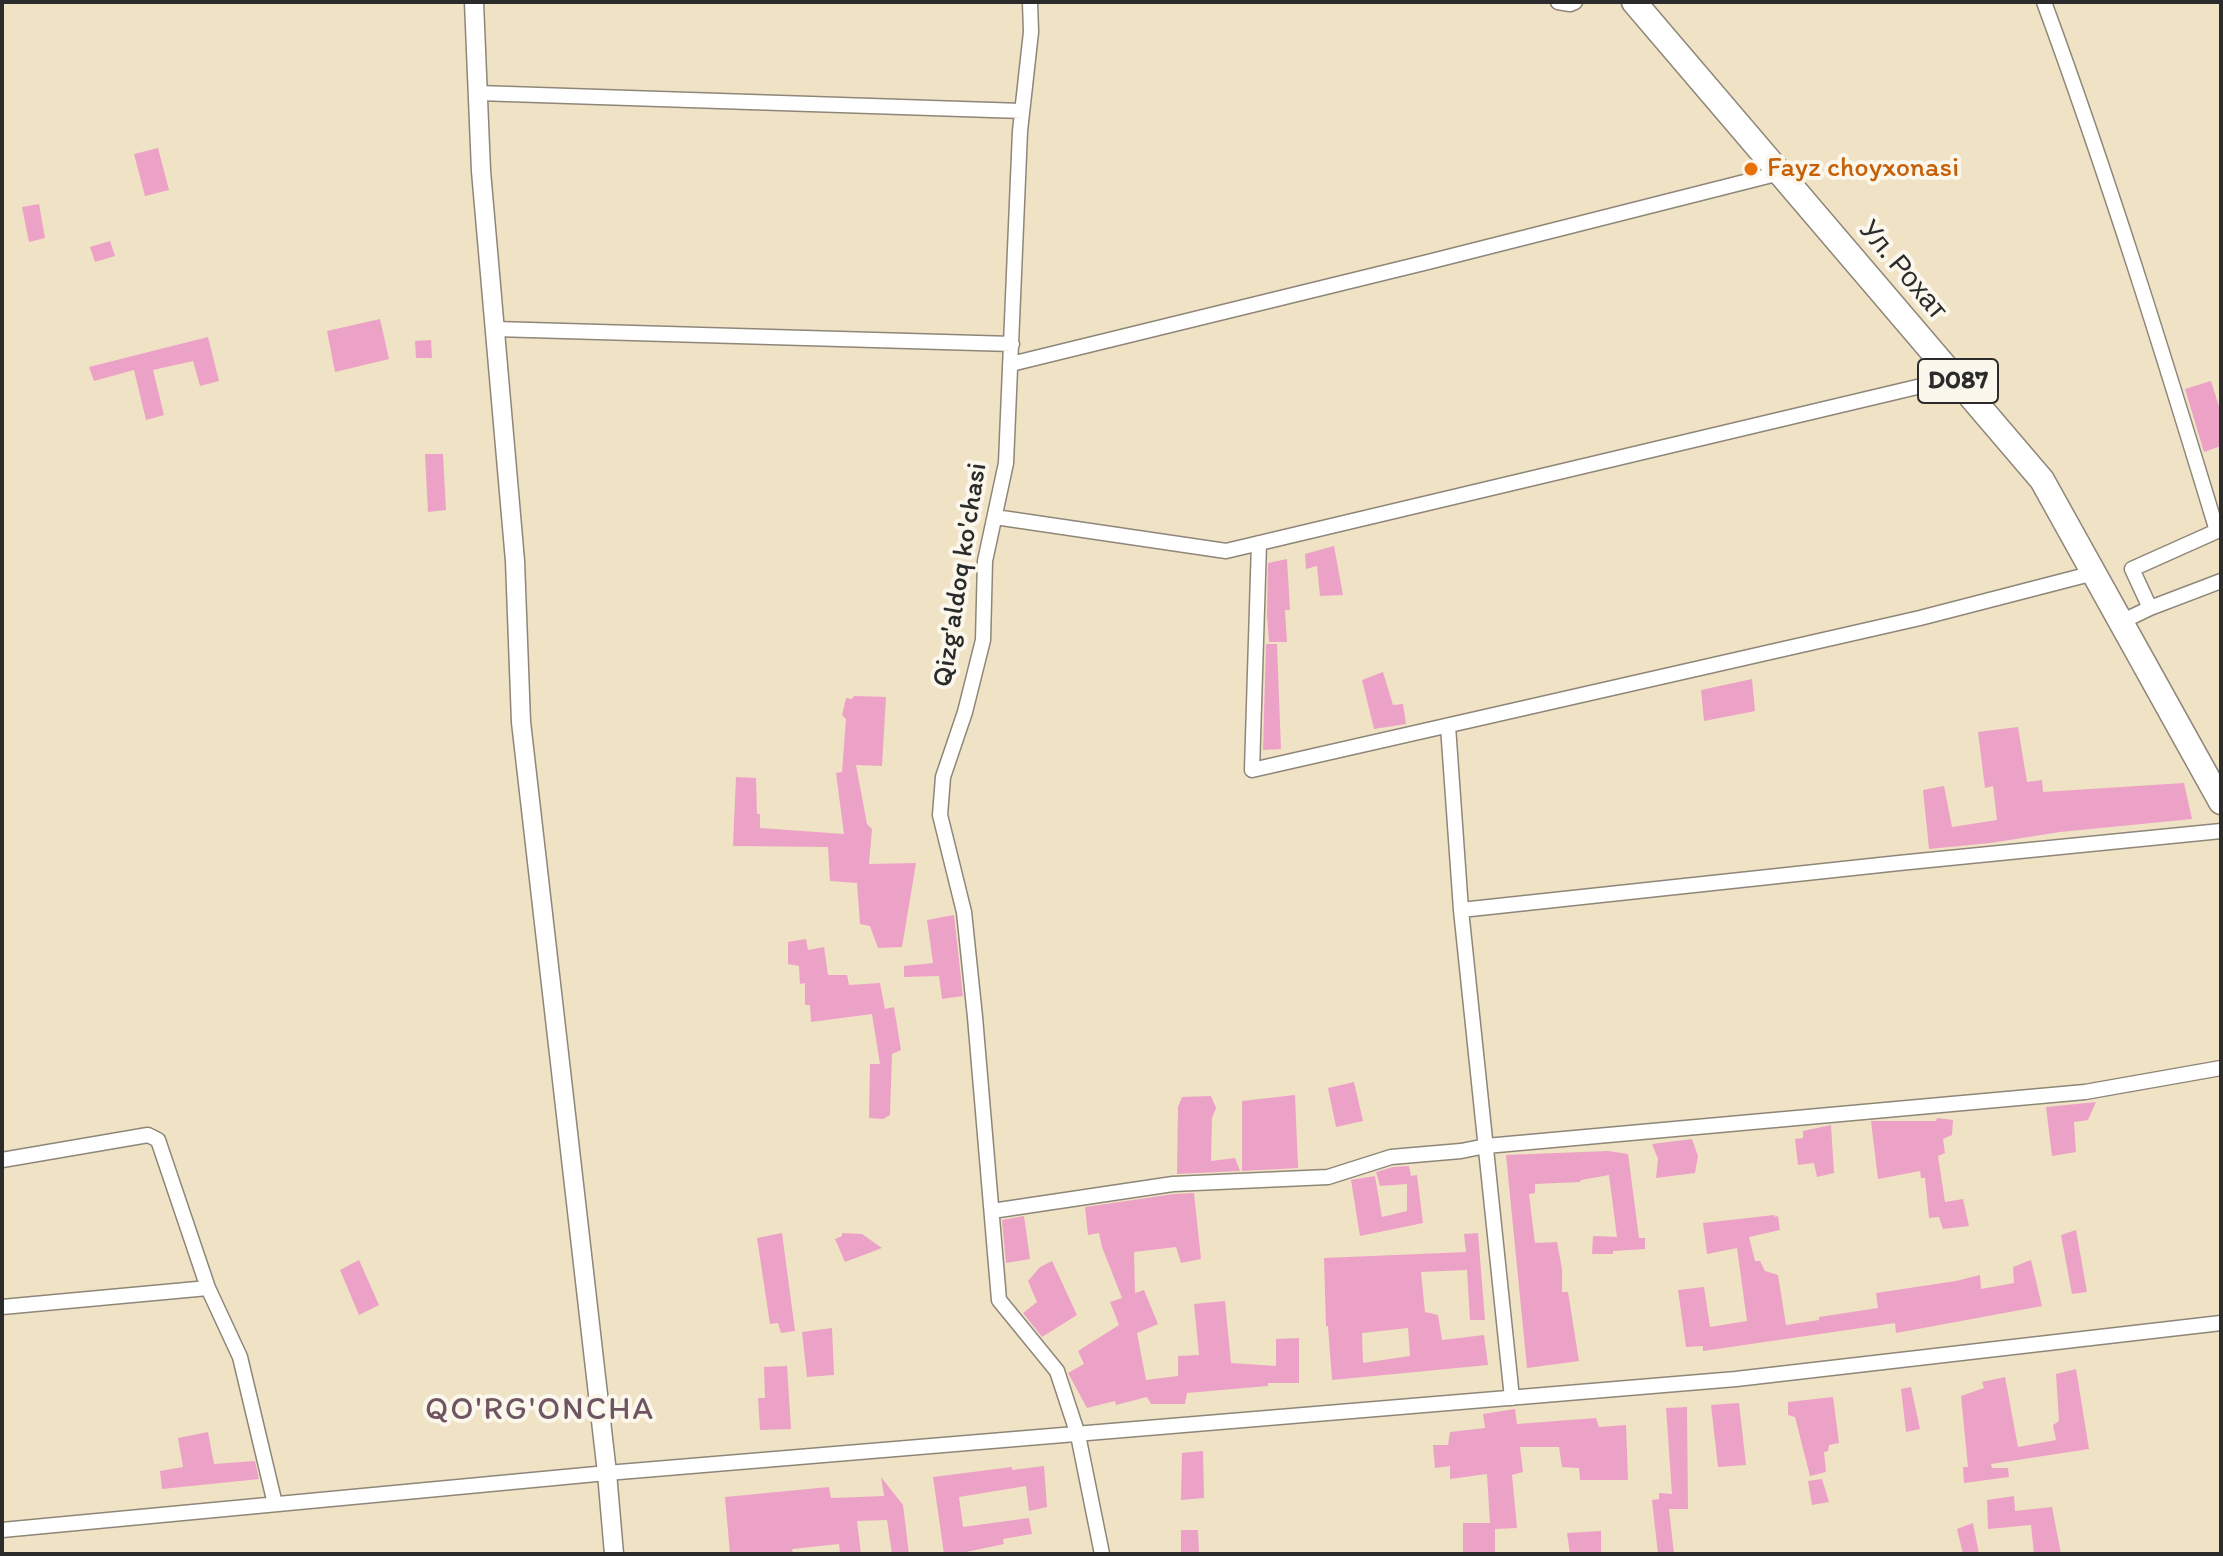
<!DOCTYPE html>
<html>
<head>
<meta charset="utf-8">
<style>
  body { margin:0 }
  #map { position:relative; width:2223px; height:1556px; overflow:hidden; background:#f0e2c5; font-family:Itim,sans-serif }
  canvas { display:block }
  .frame { position:absolute; inset:0; border:4px solid #2b2b2b; pointer-events:none }
</style>
</head>
<body>
<div id="map">
<canvas width="2223" height="1556"></canvas>
<div class="frame"></div>
</div>
<script>
const c = document.querySelector('canvas').getContext('2d');
c.lineJoin = 'round';
function paint(path, color) {
  c.fillStyle = color;
  c.fill(path, 'evenodd');
}
function trace(path, color, width, dash) {
  c.strokeStyle = color;
  c.lineWidth = width;
  c.lineCap = dash ? 'butt' : 'round';
  c.setLineDash(dash || []);
  c.stroke(path);
}
function label(font, color, halo, rows, align = 'center') {
  c.font = font + ' Itim,sans-serif';
  c.lineWidth = 8;
  c.setLineDash([]);
  c.textBaseline = 'middle';
  c.strokeStyle = halo;
  c.fillStyle = color;
  for (const [text, x, y, turn = 0] of rows) {
    c.save();
    c.translate(x, y);
    c.rotate((+turn || 0) * Math.PI / 180);
    c.textAlign = isNaN(turn) ? turn : align;
    if (halo) c.strokeText(text, 0, 0);
    c.fillText(text, 0, 0);
    c.restore();
  }
}
paint(new Path2D(`
  M158 148 169 190 145 196 134 154Z
  M39 204 45 238 29 242 22 207Z
  M110 241 115 256 95 262 90 247Z
  M380 319 389 359 335 372 327 331Z
  M208 337 219 381 200 386 193 361 153 370 164 415 146 420 134 370 94 381 89 367Z
  M431 340 432 358H416L415 341Z
  M2211 381 2221 413V446L2204 452 2185 389Z
  M425 454H443L446 510 428 512Z
  M1334 546 1343 595 1320 596 1317 566 1306 569 1305 554Z
  M1287 559 1290 610H1285L1287 642H1269L1267 615 1268 563Z
  M1266 644H1277L1281 749 1263 750Z
  M1383 672 1393 705 1403 704 1406 724 1374 729 1362 680Z
  M1752 679 1755 711 1704 721 1701 690Z
  M854 696 886 697 882 766 856 765 867 824 872 829 869 864 916 863 902 947 878 948 870 926 860 924 857 883 830 881 828 847 733 846 736 777 756 778 757 814H760V828L844 834 836 773 842 772 846 719 842 715 846 698 852 699Z
  M2018 727 2027 782 2042 780 2043 792 2184 783 2192 819 2060 832 1990 843 1929 849 1923 790 1944 786 1952 827 1997 820 1993 786 1985 788 1978 732Z
  M954 915 963 996 942 999 939 976 904 977V966L933 963 927 920Z
  M806 939 808 950 824 947 828 975H847L849 985 880 983 885 1009 894 1007 901 1050 892 1054 890 1115 883 1119 869 1118 870 1064H880L872 1014 811 1022 810 1005H805V983L800 984 799 966 788 964V942Z
  M1354 1082 1363 1121 1336 1127 1328 1088Z
  M1295 1095 1298 1168 1242 1171V1101Z
  M1211 1096 1216 1108 1212 1118 1211 1161 1235 1158 1240 1171 1177 1174 1178 1107 1182 1097Z
  M2096 1102 2088 1120 2074 1122 2076 1152 2052 1156 2046 1107Z
  M1937 1118 1953 1120 1952 1135 1943 1139 1945 1153 1938 1156 1945 1202 1963 1199 1969 1226 1943 1229 1939 1217 1929 1218 1925 1178H1921L1920 1171 1878 1179 1871 1121H1936Z
  M1831 1125 1834 1173 1817 1177 1814 1163 1798 1165 1795 1139 1803 1138V1131Z
  M1692 1139 1698 1156 1695 1173 1656 1178 1658 1159 1652 1144Z
  M1608 1151 1628 1154 1639 1238H1645V1249L1613 1251V1254H1592L1593 1236 1617 1237 1609 1175 1581 1180 1580 1182 1535 1184V1193L1529 1194 1535 1243 1557 1242 1562 1269V1292H1568L1579 1361 1527 1368 1506 1155Z
  M1409 1166 1411 1176 1417 1175 1423 1223 1360 1236 1351 1180 1375 1176 1382 1217 1407 1211V1184L1380 1186 1376 1172 1393 1167Z
  M1194 1193 1201 1259 1181 1263 1176 1247 1134 1252 1135 1293 1144 1290 1158 1324 1137 1333 1146 1380 1178 1376V1356L1199 1355 1194 1304 1225 1301 1231 1363 1276 1366V1339L1299 1338V1383H1268V1386L1187 1393 1185 1404H1151L1147 1397 1116 1405 1115 1401 1087 1408 1068 1373 1084 1364 1078 1351 1119 1325 1110 1302 1122 1298 1102 1247 1099 1233 1088 1235 1085 1207 1174 1194Z
  M1774 1215 1775 1217 1778 1216 1780 1230 1749 1237 1755 1261H1760L1765 1271 1778 1275 1786 1325 1819 1320V1317L1878 1308 1876 1293 1956 1281 1980 1275 1981 1289 2014 1283 2013 1267 2031 1260 2042 1306 1896 1333 1895 1323 1703 1351V1346L1686 1347 1678 1290 1704 1287 1710 1327 1747 1321 1737 1248 1707 1254 1703 1223Z
  M1024 1216 1030 1259 1006 1263 1002 1220Z
  M2076 1230 2087 1292 2072 1294 2061 1235Z
  M782 1233 795 1331 781 1333 778 1323 770 1324 757 1238Z
  M842 1233 862 1234 882 1248 845 1262 835 1239 842 1236Z
  M1478 1233 1485 1320H1470L1467 1270 1421 1272 1425 1312 1438 1315 1442 1340 1484 1335 1488 1365 1332 1380 1328 1326H1326L1324 1258 1466 1252 1464 1234ZM1408 1328 1410 1356 1363 1363 1362 1333Z
  M359 1260 379 1305 359 1315 340 1270Z
  M1052 1261 1077 1315 1042 1337 1023 1313 1037 1302 1028 1281 1040 1267Z
  M832 1328 834 1375 807 1377 802 1332Z
  M787 1366 791 1429 760 1430 758 1398H765L764 1367Z
  M2076 1369 2089 1449 1991 1464 1992 1468H2008L2009 1477 1964 1483 1963 1467H1968L1961 1396 1984 1388 1982 1382 2005 1377 2018 1447 2056 1440 2053 1425 2059 1421 2056 1374Z
  M1911 1387 1920 1429 1906 1432 1901 1389Z
  M1833 1397 1839 1443 1829 1445 1828 1451 1824 1452 1826 1472 1810 1476 1795 1417 1788 1415V1402Z
  M1739 1403 1746 1465 1718 1467 1711 1405Z
  M1687 1407 1688 1509H1669L1674 1554H1658L1652 1500 1659 1499V1493L1672 1494 1666 1408Z
  M1515 1409 1517 1424 1596 1418 1599 1427 1626 1425 1628 1480H1580L1579 1468 1562 1467 1559 1447H1520L1523 1472 1512 1475 1517 1528 1495 1529V1554H1463V1523H1490L1487 1474 1450 1479V1466L1435 1468 1433 1445H1448L1450 1432 1485 1428 1483 1414Z
  M208 1432 214 1464 255 1461 259 1479 162 1489 160 1471 183 1467 178 1438Z
  M1203 1451 1204 1498 1181 1500 1182 1453Z
  M1044 1466 1047 1507 1029 1511 1026 1486 959 1497 963 1527 1029 1518 1032 1534 1003 1539 1004 1544 966 1552V1554H944L933 1477 1012 1467V1470Z
  M881 1477 903 1505 909 1554H892L887 1520 857 1521 861 1554H840L839 1544 792 1549 793 1554H773L772 1552 730 1554 725 1497 829 1487 831 1498 884 1496Z
  M1822 1479 1829 1502 1812 1505 1808 1481Z
  M2014 1496 2015 1511 2052 1507 2061 1554H2034L2031 1525 1988 1529 1987 1500Z
  M1973 1523 1979 1554H1963L1957 1529Z
  M1181 1530H1198L1199 1554H1181Z
  M1601 1531V1554H1570L1567 1533Z`), '#eca2c6');
const minor = new Path2D(`
  M1030 2 1031 32 1020 131 1006 463 985 561 983 640 965 712 943 777 940 815 964 912 975 1017 999 1300 1057 1371 1078 1435 1102 1554
  M1558 2 1570 4 1575 2
  M2044 2C2108 176 2163 353 2217 531L2132 569 2150 608
  M478 93 1022 111
  M495 329 1012 344
  M1011 364 1428 262 1780 173
  M995 517 1226 551 1955 378
  M1259 543 1252 770 1920 618 2094 573
  M2121 622 2150 608 2221 581
  M1448 726 1461 910 1512 1398
  M1461 910 1899 863 2221 831
  M2 1160 148 1135 158 1140 208 1288 240 1357 275 1504
  M992 1211 1173 1184 1328 1177 1391 1157 1461 1151 1486 1146 2085 1092 2221 1068
  M2 1307 208 1288
  M2 1530 607 1473 1736 1379 2221 1323`);
const tertiary = new Path2D(`
  M474 2 481 171 515 561 521 722 607 1473 614 1554`);
const primary = new Path2D(`
  M1634 2 2042 480 2221 802`);
trace(minor, '#8e8678', 17);
trace(tertiary, '#8e8678', 21);
trace(primary, '#8e8678', 27);
trace(minor, '#fff', 14);
trace(tertiary, '#fff', 18);
trace(primary, '#fff', 24);
for (const [x, y, r, color] of [
  [1751,169,8,"#e8710a"]
]) {
  const dot = new Path2D();
  dot.arc(x, y, r, 0, 2 * Math.PI);
  c.fillStyle = color;
  c.fill(dot);
  trace(dot, '#fbf7ec', 3);
}
for (const [x, y, w] of [
  [1958,381,80]
]) {
  const box = new Path2D();
  box.roundRect(x - w / 2, y - 22, w, 44, 6);
  c.fillStyle = '#fbf7ec';
  c.fill(box);
  trace(box, '#2b2b2b', 2);
}
label('bold 26px', '#2b2b2b', null, [
  ["D087",1958,381]
]);
label('28px', '#c56008', '#fbf7ec', [
  ["Fayz choyxonasi",1767,169]
], 'left');
label('28px', '#2b2b2b', '#fbf7ec', [
  ["Ул. Рохат",1902,271,50],
  ["Qizg'aldoq ko'chasi",961,575,-81]
]);
c.letterSpacing = '2px';
label('32px', '#6f5561', '#fbf7ec', [
  ["QO'RG'ONCHA",540,1411]
]);
c.letterSpacing = '0px';
</script>
</body>
</html>
